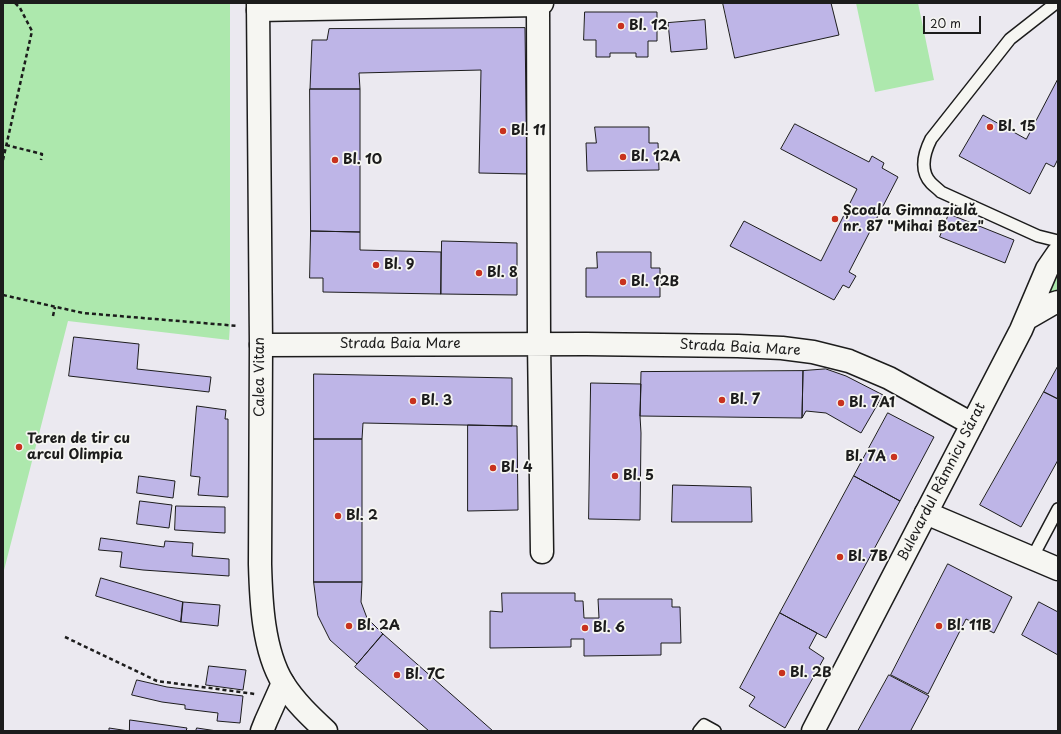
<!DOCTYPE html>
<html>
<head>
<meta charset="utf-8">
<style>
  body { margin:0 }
  #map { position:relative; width:1061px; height:734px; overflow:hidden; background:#ebe9f0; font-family:"Playpen Sans",sans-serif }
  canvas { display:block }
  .frame { position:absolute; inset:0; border:4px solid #1c1c1c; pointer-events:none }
  .scale { position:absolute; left:923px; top:16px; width:58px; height:18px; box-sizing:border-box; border:2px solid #1c1c1c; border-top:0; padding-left:5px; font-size:12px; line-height:14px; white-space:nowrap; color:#1c1c1c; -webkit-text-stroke:3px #f6f6f2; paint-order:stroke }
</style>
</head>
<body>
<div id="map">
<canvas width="1061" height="734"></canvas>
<div class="frame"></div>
<div class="scale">20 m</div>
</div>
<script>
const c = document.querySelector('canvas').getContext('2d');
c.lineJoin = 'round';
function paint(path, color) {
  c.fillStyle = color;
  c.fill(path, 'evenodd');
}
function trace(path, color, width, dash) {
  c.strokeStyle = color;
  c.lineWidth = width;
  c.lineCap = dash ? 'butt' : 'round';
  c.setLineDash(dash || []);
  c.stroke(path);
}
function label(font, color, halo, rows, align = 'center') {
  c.font = font + ' "Playpen Sans",sans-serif';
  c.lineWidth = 3.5;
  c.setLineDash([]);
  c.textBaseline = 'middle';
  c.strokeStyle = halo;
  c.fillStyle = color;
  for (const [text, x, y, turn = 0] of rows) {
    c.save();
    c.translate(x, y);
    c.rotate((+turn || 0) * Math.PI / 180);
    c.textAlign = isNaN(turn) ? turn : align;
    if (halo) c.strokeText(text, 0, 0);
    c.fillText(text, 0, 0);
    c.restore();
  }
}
paint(new Path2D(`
  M3 3H230V325L229 340 68 321 3 574Z
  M856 3H918L934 80 875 92Z
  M1058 269V289L1052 292 1048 289Z`), '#ade8ad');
const building = new Path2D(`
  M723 3H831L839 35 735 58Z
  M585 12H657V41H648V57H636V53H610V57H596V40H584Z
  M705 20 707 49 671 52 668 23Z
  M525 28 527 174 479 173 481 70 359 73 360 89H310L312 40H327L329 29Z
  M1058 79V159L1054 167 1046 163 1030 194 959 156 983 115 1026 139Z
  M310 89H360V232L311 231Z
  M795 124 869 162 872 156 884 163 882 168 898 177 849 272 856 276 849 288 843 285 834 300 730 246 744 221 821 261 857 189 781 149Z
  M595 127H649V143H658L659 170 587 171 586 143H596Z
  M949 214 1014 240 1005 263 940 237Z
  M311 231 360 232V250L441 252V294L323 292V278H310Z
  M442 241 517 243V295L441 294Z
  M597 252H651V268H660V297H586V268H597Z
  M74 337 139 344 137 369 211 377 209 392 69 376Z
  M1058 366V399L1044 392Z
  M826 369 846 376 883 395 861 433 826 413 806 411 802 418 803 371Z
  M803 371 802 418 640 416 641 372Z
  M314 374 512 378V426L363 423 362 439H314Z
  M591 383 641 384 640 416 641 433 640 520 589 519Z
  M1044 392 1058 399V460L1021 527 980 505Z
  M197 406 226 410 225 419H228V497L198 495 200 477 191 476Z
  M888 413 934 437 900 501 854 476Z
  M468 425 517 426 518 510 468 511Z
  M314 439H362V582H314Z
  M139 476 175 481 173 498 137 493Z
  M854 476 900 501 826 638 780 613Z
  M673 485 751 487 752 522H672Z
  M140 501 172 505 169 528 137 524Z
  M176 506 225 507V533L175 530Z
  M101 538 164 547 165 541 193 543 192 556 229 559V576L143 570 120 567 122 552 99 550Z
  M948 564 1012 597 994 633 966 619 928 694 891 675Z
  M101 578 183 602 181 622 96 596Z
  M314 582H362L361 602 367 618 383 634 357 664 330 640 318 616Z
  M502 593H575V601H583L584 618H599L598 599H672V607H680L681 643H661V655L584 656V639H571V647L490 648V611L502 612Z
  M183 602 220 605 218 626 181 622Z
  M1039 602 1058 612V655L1022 635Z
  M780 613 817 633 809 648 824 658 785 728 749 706 755 697 740 688Z
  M383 634 493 731H429L355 667Z
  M209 666 246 670 243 690 206 685Z
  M889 675 929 696 911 730 913 731H858Z
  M137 680 167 687 243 696 240 723 217 721 218 713 185 709V705L162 702 132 695Z
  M130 720 187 728 186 731H109V728L129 731Z
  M197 728 217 731H196Z`);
paint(building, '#beb5e7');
trace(building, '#1c1c1c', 1);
const lane = new Path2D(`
  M1056 3 1010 39 931 139C924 153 919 170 931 183 934 186 938 189 941 192L1038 236 1058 241
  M1032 558 1058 509
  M699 731 704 725 715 731`);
const street = new Path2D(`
  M538 5 539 343 542 552
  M258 10 312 9 538 5 542 3
  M261 345 586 344 738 346 782 348 813 352 849 361 889 378 972 424
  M926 513 1058 569
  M262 731 266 721 283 683`);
const secondary = new Path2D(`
  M258 3 261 345 260 564C261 601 263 650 283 683 294 701 311 717 326 731
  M1026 319 1052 304 1058 302
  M813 731 1021 330 1047 269 1058 253`);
trace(lane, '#1c1c1c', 14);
trace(street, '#1c1c1c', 25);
trace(secondary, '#1c1c1c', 25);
trace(new Path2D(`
  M6 145 42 154 41 160
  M3 160 32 31 20 8 15 3
  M3 295 83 313 238 326
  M53 316 55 307
  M65 637 157 681 255 694`), '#1c1c1c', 2.5, [4, 3]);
trace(lane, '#f6f6f2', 11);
trace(street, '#f6f6f2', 22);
trace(secondary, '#f6f6f2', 22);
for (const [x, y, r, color] of [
  [621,26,4,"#c8321e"],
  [990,127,4,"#c8321e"],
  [503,131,4,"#c8321e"],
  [623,157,4,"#c8321e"],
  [335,160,4,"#c8321e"],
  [835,219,4,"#c8321e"],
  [376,265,4,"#c8321e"],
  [479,273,4,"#c8321e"],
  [623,282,4,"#c8321e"],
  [722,400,4,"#c8321e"],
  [413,401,4,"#c8321e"],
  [841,403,4,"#c8321e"],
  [19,447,4,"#c8321e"],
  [894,457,4,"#c8321e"],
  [493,468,4,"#c8321e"],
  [615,476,4,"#c8321e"],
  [338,516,4,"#c8321e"],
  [840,557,4,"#c8321e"],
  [349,626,4,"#c8321e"],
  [939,626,4,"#c8321e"],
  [585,628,4,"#c8321e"],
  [782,673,4,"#c8321e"],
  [397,675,4,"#c8321e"]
]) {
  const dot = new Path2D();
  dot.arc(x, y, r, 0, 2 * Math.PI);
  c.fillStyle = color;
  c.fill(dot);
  trace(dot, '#f6f6f2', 1.5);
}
label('bold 14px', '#1c1c1c', '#f6f6f2', [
  ["Bl. 12",629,26],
  ["Bl. 15",998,127],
  ["Bl. 11",511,131],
  ["Bl. 12A",631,157],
  ["Bl. 10",343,160],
  ["Școala Gimnazială",843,211],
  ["nr. 87 \"Mihai Botez\"",843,227],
  ["Bl. 9",384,265],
  ["Bl. 8",487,273],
  ["Bl. 12B",631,282],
  ["Bl. 7",730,400],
  ["Bl. 3",421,401],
  ["Bl. 7A1",849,403],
  ["Teren de tir cu",27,439],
  ["arcul Olimpia",27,455],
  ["Bl. 7A",886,457,"right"],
  ["Bl. 4",501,468],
  ["Bl. 5",623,476],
  ["Bl. 2",346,516],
  ["Bl. 7B",848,557],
  ["Bl. 2A",357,626],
  ["Bl. 11B",947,626],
  ["Bl. 6",593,628],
  ["Bl. 2B",790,673],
  ["Bl. 7C",405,675]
], 'left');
label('14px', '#1c1c1c', '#f6f6f2', [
  ["Strada Baia Mare",400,344],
  ["Strada Baia Mare",740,348,3],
  ["Calea Vitan",260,377,-90],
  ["Bulevardul Râmnicu Sărat",942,482,-63]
]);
</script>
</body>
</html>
